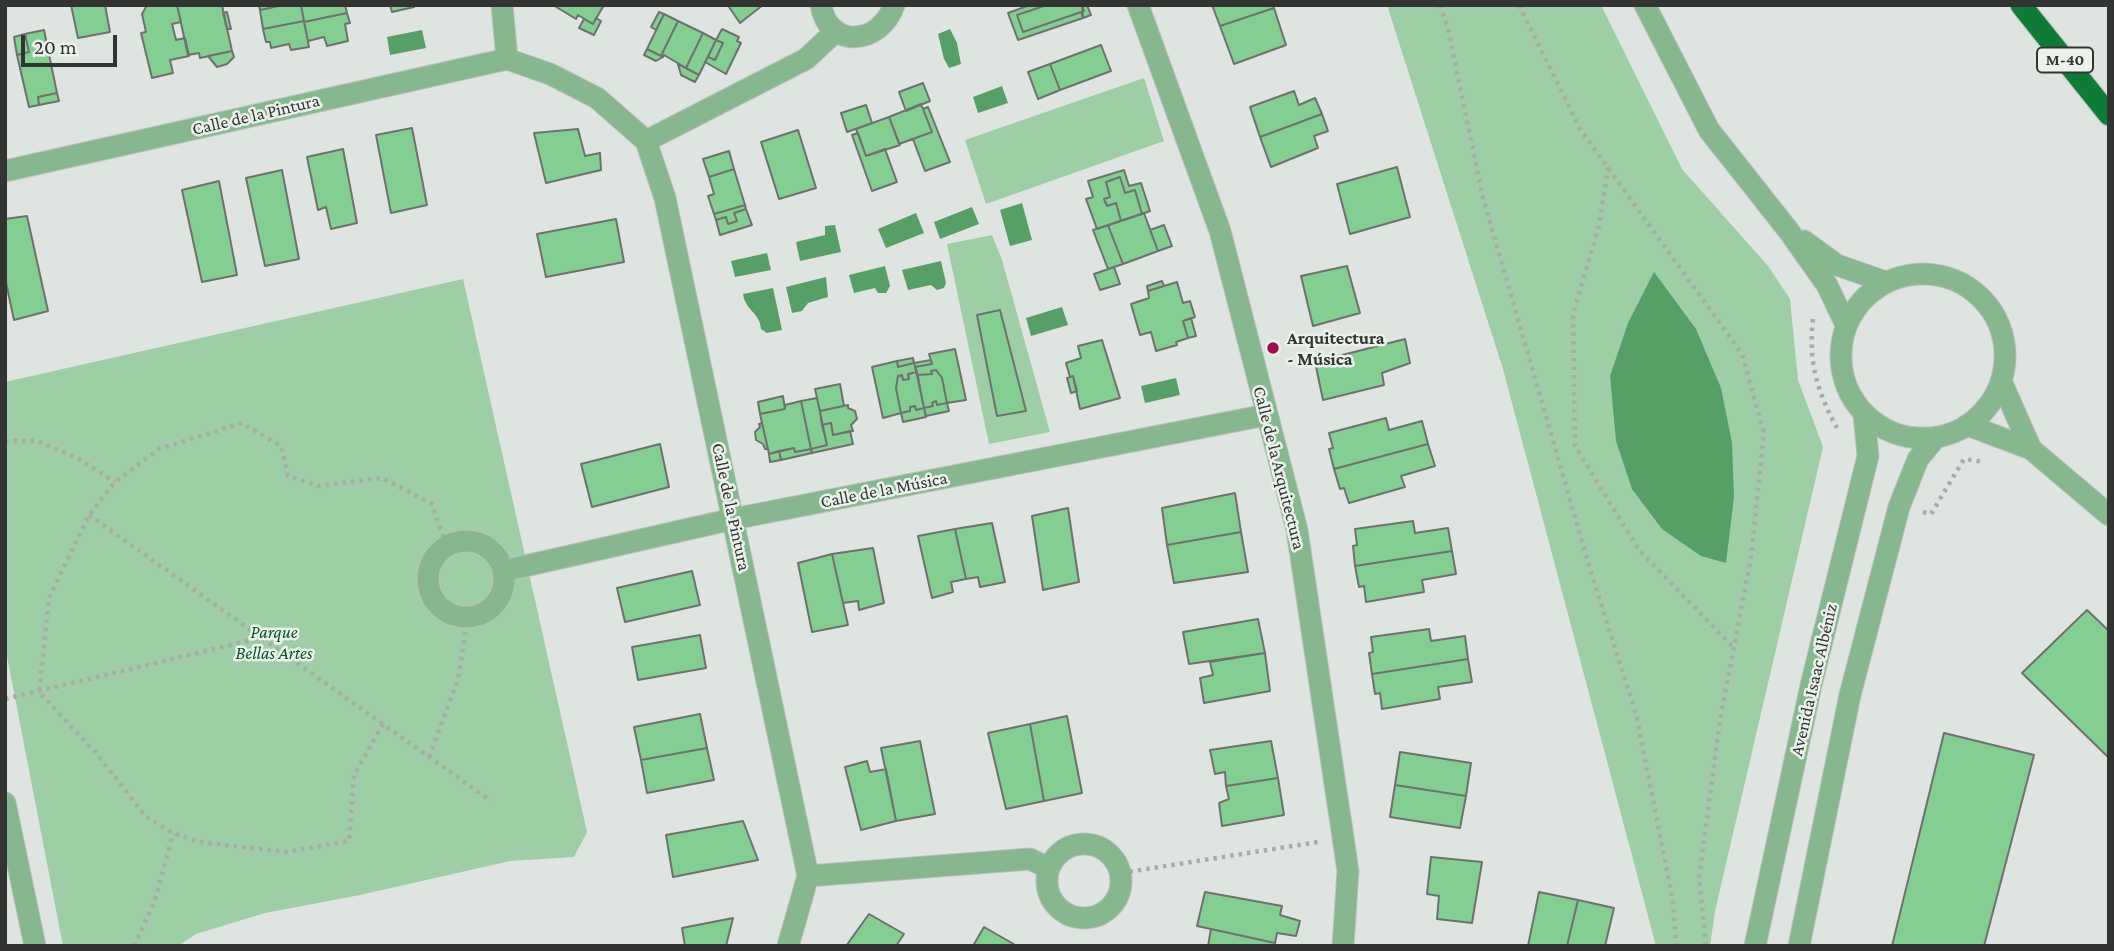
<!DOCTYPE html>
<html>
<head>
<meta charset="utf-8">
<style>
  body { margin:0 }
  #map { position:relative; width:2114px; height:951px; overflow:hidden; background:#dee4df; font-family:"Crimson Pro",serif }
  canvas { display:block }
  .frame { position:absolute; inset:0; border:7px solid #323432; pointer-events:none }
  .scale { position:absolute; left:21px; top:35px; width:96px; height:32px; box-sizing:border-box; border:4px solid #323432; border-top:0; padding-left:9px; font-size:21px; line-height:24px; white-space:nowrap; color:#323432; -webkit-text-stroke:5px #ebf2ec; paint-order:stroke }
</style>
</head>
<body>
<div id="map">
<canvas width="2114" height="951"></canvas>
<div class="frame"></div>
<div class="scale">20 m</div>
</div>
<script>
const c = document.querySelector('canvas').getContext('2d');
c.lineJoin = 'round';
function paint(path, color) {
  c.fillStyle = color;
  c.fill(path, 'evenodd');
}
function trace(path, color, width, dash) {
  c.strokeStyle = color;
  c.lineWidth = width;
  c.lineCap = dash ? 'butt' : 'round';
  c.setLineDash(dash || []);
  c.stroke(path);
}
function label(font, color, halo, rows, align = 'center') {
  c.font = font + ' "Crimson Pro",serif';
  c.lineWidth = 5;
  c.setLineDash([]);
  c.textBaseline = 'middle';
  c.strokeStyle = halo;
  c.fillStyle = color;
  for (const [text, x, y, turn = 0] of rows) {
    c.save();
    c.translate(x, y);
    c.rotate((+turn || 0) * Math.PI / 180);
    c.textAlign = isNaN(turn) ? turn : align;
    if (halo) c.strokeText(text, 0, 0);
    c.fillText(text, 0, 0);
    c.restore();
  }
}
paint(new Path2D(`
  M1387 5H1601L1682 169 1768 266 1790 299 1798 380 1823 447 1715 911 1710 946H1656L1503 369Z
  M1144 78 1164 141 986 204 965 140Z
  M992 235 1002 260 1050 432 989 444 947 244Z
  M463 279 587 832 574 857 510 861 360 895 265 913 196 934 178 946H63L5 646V382Z`), '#9dcea5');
paint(new Path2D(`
  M950 29 957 43 961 64 949 68 944 59 938 34Z
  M422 30 426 48 390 55 387 37Z
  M1002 86 1008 103 978 113 973 97Z
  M1022 203 1032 240 1010 246 1000 210Z
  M972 207 979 224 940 239 934 222Z
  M916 213 924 233 886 248 878 229Z
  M835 225 841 252 800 261 796 242 825 235V226Z
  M767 253 771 270 735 277 731 261Z
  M941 261 946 283 944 288 937 290 931 285 908 290 902 270Z
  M885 266 890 286 886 293H878L875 288 854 293 849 275Z
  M1654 272 1696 329 1721 388 1732 443 1734 497 1726 563 1701 556 1662 529 1632 489 1616 441 1610 376 1628 323Z
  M826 277 828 297 808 303 802 311 792 313 786 287Z
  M773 288 782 330 767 333 761 329C760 313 745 310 743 294Z
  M1062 307 1068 325 1031 336 1026 318Z
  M1176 378 1180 395 1145 403 1141 386Z`), '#579f67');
const building = new Path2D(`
  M71 5H105L110 32 78 38Z
  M147 5H177L181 22 172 24 176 40 185 38 189 56 170 60 173 73 152 78 141 33 146 32 142 14Z
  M177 5H222L232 51 200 58 199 53 188 55Z
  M259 5H283L260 10Z
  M283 5H301L304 21 263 29 260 10Z
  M301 5H345L347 13 304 22Z
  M390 5H414V7L392 12Z
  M553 5H604L593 24 578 15 576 19Z
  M731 5H763L740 23 729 7Z
  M1030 5H1047L1017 15 1023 32 1081 12 1083 18 1018 40 1008 13Z
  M1047 5H1082L1084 11 1023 32 1017 15Z
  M1082 5H1087L1091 15 1083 18Z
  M1212 5H1273L1274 8 1220 26Z
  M1274 8 1286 45 1234 64 1220 26Z
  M227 12 231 29H227L223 13Z
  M659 12 664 14 656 30 651 27Z
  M347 13 350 23 345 24 348 41 327 46 324 37 308 41 304 22Z
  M664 14 678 21 661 56 647 49Z
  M596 18 601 21 594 35 579 28 584 19 593 24Z
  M304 21 309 47 291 50 289 44 271 48 270 42H266L263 29Z
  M678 21 703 33 686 68 664 55 663 57 661 56Z
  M722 29 739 37 737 41 741 43 726 74 705 62 708 57 715 60 723 43 716 40Z
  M44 30 57 93 38 97 39 105 29 107 17 55 29 52 25 34Z
  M703 33 716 40 699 75 686 68Z
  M25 34 29 52 17 55 14 37Z
  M716 40 723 43 715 60 708 57Z
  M1101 45 1111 71 1060 90 1050 64Z
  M647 49 663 57 656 61 644 55Z
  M232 51 234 57 227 64 217 67 208 56Z
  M678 64 699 75 695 82 681 75Z
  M1050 64 1060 90 1038 99 1028 72Z
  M923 83 930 101 906 111 899 92Z
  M1294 91 1299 105 1315 98 1322 114 1260 137 1250 107Z
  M57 93 59 101 39 105 38 97Z
  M921 104 932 132 899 144 889 117Z
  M866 105 872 123 847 132 841 113Z
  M928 107 950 162 925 171 913 139 932 132 923 109Z
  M1322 114 1328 131 1314 136 1318 148 1271 167 1260 137Z
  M889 117 900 145 866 156 856 129Z
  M412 128 427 205 391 213 376 135Z
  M578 129 585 156 600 153 601 170 546 183 534 133Z
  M798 130 816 188 779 199 761 142Z
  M858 133 866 156 885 149 897 182 872 191 852 135Z
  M343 149 357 223 331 229 326 207 318 210 307 157Z
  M729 151 734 169 709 177 703 159Z
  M1397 167 1410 217 1350 234 1337 184Z
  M734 169 745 205 714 214 708 196 714 194 709 177Z
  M282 170 299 259 265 266 246 178Z
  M1124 170 1129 186 1141 183 1150 211 1142 214 1135 190 1125 193 1120 177 1106 182 1110 197 1104 199 1107 206 1116 203 1121 221 1097 229 1086 199 1093 197 1088 181Z
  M1120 177 1125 193 1135 190 1142 214 1121 221 1116 203 1107 206 1104 199 1110 197 1106 182Z
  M219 181 237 275 202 282 182 190Z
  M745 205 746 209 734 213 737 221 728 224 726 217 716 220 714 214Z
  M746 209 752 225 720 235 716 220 726 217 728 224 737 221 734 213Z
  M1144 213 1158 251 1123 264 1108 225Z
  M27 216 48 311 14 320 5 278V219Z
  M616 219 624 262 546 277 537 234Z
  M1108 225 1123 264 1108 269 1093 230Z
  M1164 225 1172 246 1158 251 1150 230Z
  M1347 266 1360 313 1313 326 1301 276Z
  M1114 267 1120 284 1100 290 1094 274Z
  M1162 281 1164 286 1148 291 1147 286Z
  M1177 282 1183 303 1190 301 1195 317 1183 321 1188 338 1176 342 1177 345 1156 351 1151 332 1140 335 1131 304 1149 298 1148 291Z
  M1000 310 1026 411 997 416 977 315Z
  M1191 318 1196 336 1188 338 1183 321Z
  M1405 339 1410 363 1382 373 1384 385 1323 400 1315 362Z
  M1102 340 1120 398 1080 409 1073 376 1070 377 1066 363 1081 358 1078 346Z
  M955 349 966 400 947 403 942 378 936 370 931 371 932 374 917 375 915 367 932 364 929 354Z
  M913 358 914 363 898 367 897 361Z
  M931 360 932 364 915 367 914 363Z
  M897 361 898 367 914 363 917 372 908 374 909 379 903 380 902 375 898 376 896 388 901 413 883 418 872 367Z
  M936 370 942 378 947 403 937 405 936 401 932 403 933 406 924 408 917 375 932 374 931 371Z
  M917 372 924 408 916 410 915 406 910 407V411L901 413 896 388 898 376 902 375 903 380 909 379 908 374Z
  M1073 376 1077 391 1071 393 1067 378Z
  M840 384 844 406 820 411 815 389Z
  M783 396 785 409 760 414 758 402Z
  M817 398 827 445 811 449 801 401Z
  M801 401 811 449 795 452 794 448 769 454 760 414 785 409V405Z
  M936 401 937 405 947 403 949 411 926 416 924 408 933 406 932 403Z
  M848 405V408L855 411 857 419 851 425 853 431 833 435 831 423 822 425 820 411Z
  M915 406 916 410 924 408 926 417 903 422 901 413 910 411V407Z
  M1386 418 1389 430 1422 421 1428 444 1334 469 1329 449 1333 448 1329 433Z
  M762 423 768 449H765L763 444 756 440 755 432 760 427 759 424Z
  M831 423 833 435 850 431 853 444 812 453 811 449 827 445 822 425Z
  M660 444 669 487 592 507 581 464Z
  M1428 444 1435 466 1401 476 1405 487 1349 503 1344 488 1340 489 1334 469Z
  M794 448 795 452 811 449 812 453 781 460 779 451Z
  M779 451 781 460 770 462 769 454Z
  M1235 493 1241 532 1167 545 1162 508Z
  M1068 508 1079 582 1043 590 1032 516Z
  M1413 521 1415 533 1448 528 1452 551 1355 566 1353 546 1357 545 1355 529Z
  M992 523 1005 582 980 587 978 577 966 579 955 529Z
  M955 529 966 579 951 582 953 592 932 598 918 536Z
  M1241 532 1248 572 1174 583 1167 545Z
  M873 548 884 603 859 610 858 601 843 603 832 554Z
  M1452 551 1456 574 1422 580 1424 592 1366 602 1364 586 1359 587 1355 566Z
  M832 554 848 625 812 632 798 563Z
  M692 571 700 605 625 622 617 588Z
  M2087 610 2109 631V758L2022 673Z
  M1258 619 1265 653 1189 664 1183 632Z
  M1429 629 1431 641 1465 636 1468 659 1372 674 1369 653 1373 652 1371 637Z
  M700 635 706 668 638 680 632 647Z
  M1265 653 1270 691 1204 703 1200 678 1213 675 1210 662Z
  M1468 659 1472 682 1438 687 1440 699 1382 709 1380 693 1375 694 1372 674Z
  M700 714 707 748 641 760 634 727Z
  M1067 716 1082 793 1044 801 1030 724Z
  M1030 724 1044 801 1006 809 988 733Z
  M1944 733 2034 755 1984 946H1892Z
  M920 741 935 814 896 821 881 748Z
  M1271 741 1278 778 1226 786 1225 772 1215 774 1210 750Z
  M707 748 714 780 647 793 641 760Z
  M1400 752 1471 763 1466 796 1395 785Z
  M867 761 870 772 886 769 896 821 861 830 845 767Z
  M1278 778 1284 815 1222 826 1219 803 1229 799 1226 786Z
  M1395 785 1466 796 1460 828 1390 817Z
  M743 821 758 860 673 877 666 835Z
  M1431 857 1482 862 1472 923 1437 919 1439 896 1427 894Z
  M1205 892 1282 906 1280 915 1300 921 1296 936 1277 933 1275 943 1197 926Z
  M1539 892 1578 900 1567 946H1528Z
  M1578 900 1614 908 1605 946H1567Z
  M869 914 904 934 896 946H846Z
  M733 918 726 946H685L682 928Z
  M984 927 1017 946H973Z
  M1211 929 1275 943V946H1208Z`);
paint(building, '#84ce92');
trace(building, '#6d726e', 2);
const minor = new Path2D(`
  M502 5 507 59
  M821 5C828 49 880 46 894 5
  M1138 5 1220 231 1297 530 1348 871 1343 946
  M1645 5 1709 130 1788 230 1827 285 1846 325
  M646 141 806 59 836 31
  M5 171 507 59 550 74 597 98 646 141 665 198 808 876 788 946
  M1804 241 1837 265 1886 282
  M1841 356a82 82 0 1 1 164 0a82 82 0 1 1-164 0Z
  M2001 381 2031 449
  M1967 425 2031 449 2109 515
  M428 579a38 38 0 1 1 76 0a38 38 0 1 1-76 0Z
  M503 571 733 519 1266 415
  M5 803 35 946
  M1047 881a37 37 0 1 1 74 0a37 37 0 1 1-74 0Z
  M808 876 1030 859 1048 868
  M1755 946 1812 681 1868 456 1864 415
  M1799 946 1850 695 1899 507 1918 459 1936 437`);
const highway = new Path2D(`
  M2021 5 2109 115`);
trace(minor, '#bcc1bc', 23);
trace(highway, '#bcc1bc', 23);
trace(new Path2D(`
  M1440 5 1448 29 1483 198 1590 569 1636 714 1673 901 1676 946
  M1519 5 1580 129 1742 354 1764 433 1751 557 1720 720 1699 878 1706 946
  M1608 167 1599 226 1573 314 1575 446 1639 550 1733 647
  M1813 319C1808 362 1817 391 1837 428
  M5 441H37L79 459 115 482
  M1923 512 1931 514 1964 459 1984 462
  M89 515 491 801
  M5 699 260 638
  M383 724 354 775 349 841 287 852 199 842 173 833 146 817 97 754 39 692 49 598 89 515 115 482 159 449 242 423 281 446 288 476 319 486 382 478 431 503 447 546
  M429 757 458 679 468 616
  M1121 873 1318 842
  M134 946 155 900 173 833`), '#a7aca8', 4.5, [3.5, 5]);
trace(minor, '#86b78e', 21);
trace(highway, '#0f7b37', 21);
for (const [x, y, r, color] of [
  [1273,348,7,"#9f0d55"]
]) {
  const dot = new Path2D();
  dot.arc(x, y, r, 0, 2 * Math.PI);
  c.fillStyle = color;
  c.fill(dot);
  trace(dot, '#ebf2ec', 2.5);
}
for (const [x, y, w] of [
  [2065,60,56]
]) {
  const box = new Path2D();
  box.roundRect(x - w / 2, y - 12.5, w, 25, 5);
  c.fillStyle = '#ebf2ec';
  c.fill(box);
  trace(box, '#323432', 2);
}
label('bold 16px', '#323432', null, [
  ["M-40",2065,60]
]);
label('18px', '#323432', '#ebf2ec', [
  ["Calle de la Pintura",256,115,-13],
  ["Calle de la Arquitectura",1279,468,76],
  ["Calle de la Música",884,490,-11],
  ["Calle de la Pintura",731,507,78],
  ["Avenida Isaac Albéniz",1814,680,-77]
]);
label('bold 18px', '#323432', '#ebf2ec', [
  ["Arquitectura",1287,338],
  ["- Música",1287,359]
], 'left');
label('italic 18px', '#005822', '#ebf2ec', [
  ["Parque",274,632],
  ["Bellas Artes",274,653]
]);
</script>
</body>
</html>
